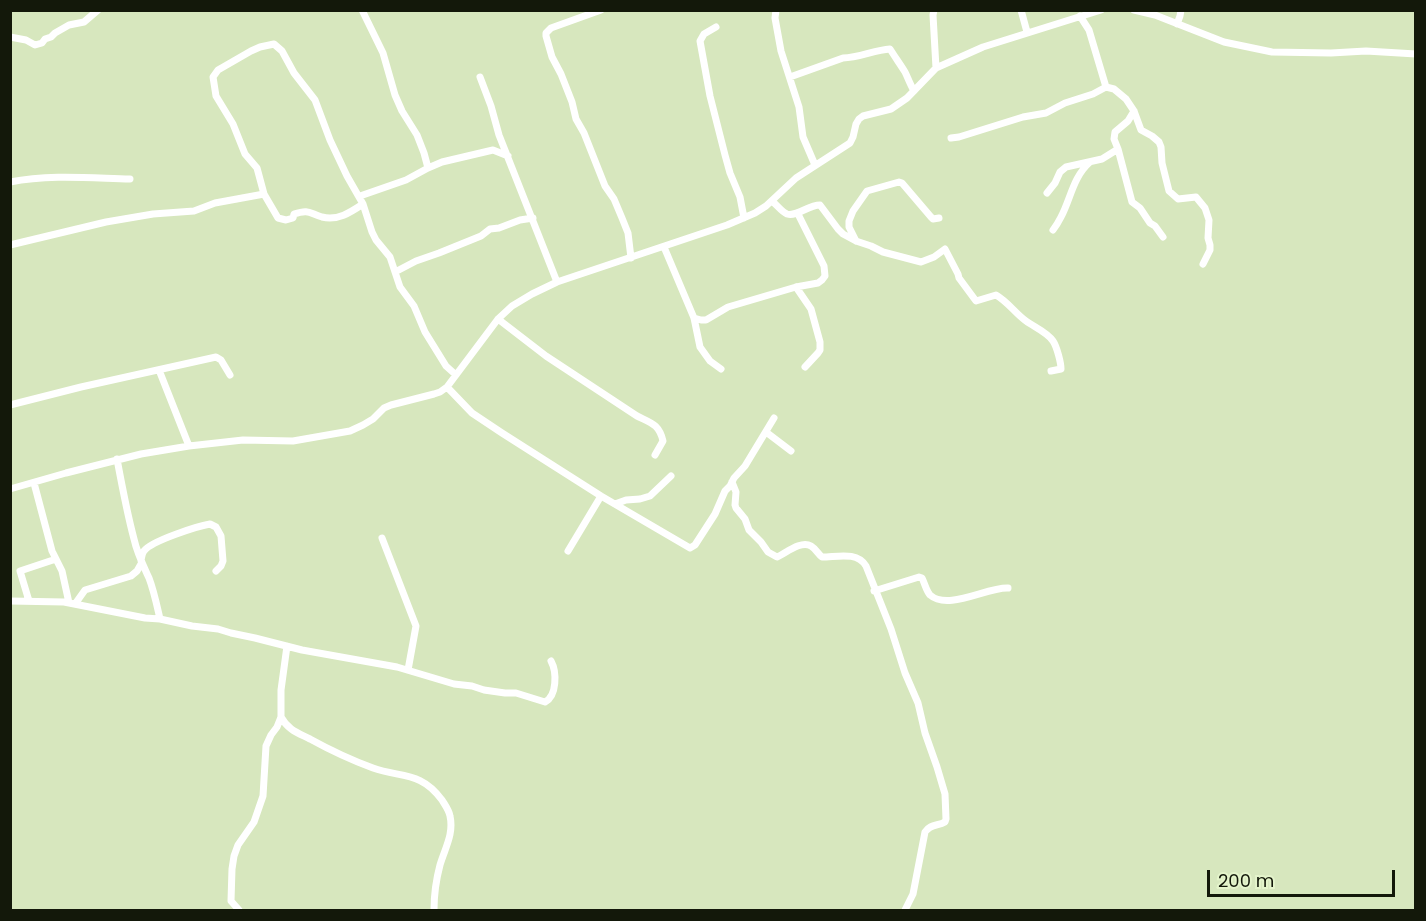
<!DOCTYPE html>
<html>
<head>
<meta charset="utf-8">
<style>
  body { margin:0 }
  #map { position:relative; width:1426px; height:921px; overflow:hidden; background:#d7e7be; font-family:Poppins,sans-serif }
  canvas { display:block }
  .frame { position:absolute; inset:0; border:12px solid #13180a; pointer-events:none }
  .scale { position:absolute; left:1207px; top:870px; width:188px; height:27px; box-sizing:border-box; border:3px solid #13180a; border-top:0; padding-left:8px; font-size:18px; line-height:21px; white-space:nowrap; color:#13180a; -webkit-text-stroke:4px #e4f4cb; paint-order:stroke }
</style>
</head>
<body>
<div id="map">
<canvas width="1426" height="921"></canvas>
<div class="frame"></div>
<div class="scale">200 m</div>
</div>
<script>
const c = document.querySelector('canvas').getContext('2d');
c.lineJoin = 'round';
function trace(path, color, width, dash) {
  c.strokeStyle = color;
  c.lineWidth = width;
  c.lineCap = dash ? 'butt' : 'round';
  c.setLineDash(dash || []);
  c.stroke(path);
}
trace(new Path2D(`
  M362 10 383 53 395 95 402 111 417 135 424 153 428 168
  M601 10 551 28 546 33V36L552 57 561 74 572 102 576 119 584 133 605 186 614 199 622 218 628 233 631 258
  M776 10 775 18 781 51 799 107 803 137 815 165
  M934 10 933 15 936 68
  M1021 10 1027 32
  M1134 10 1155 15 1224 42 1272 52 1331 53 1366 51 1416 54
  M1080 16 1089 30 1106 87
  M1177 24 1180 16 1181 10
  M716 27 704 34 700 41 710 96 725 155 730 173 740 197 744 218
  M10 37 26 40 35 45 42 43 45 39 51 37 55 33 69 25 84 22 98 10
  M480 77 491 106 499 135 557 282
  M790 77 843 58C859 58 874 50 890 49 895 57 900 64 905 72 908 78 910 84 914 91
  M1134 111 1128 121 1115 132 1114 139 1118 149 1132 202 1140 208 1150 223 1155 226 1163 237
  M951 138 959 137 1023 117 1046 113 1065 103 1093 94 1106 87 1114 89 1126 99 1134 111 1141 130 1152 136 1159 142 1161 147 1162 163 1169 191 1178 199 1196 197 1205 208 1209 220 1208 238 1210 245V250L1203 264
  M10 182C50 174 90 178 130 179
  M1047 193 1055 183 1060 172 1066 167 1102 159 1118 149
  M360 196 406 180 428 168 442 162 493 150 508 156
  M772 201C777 205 782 212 787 214 797 217 808 205 820 205L838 229 843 234 856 241 871 246 883 252 921 262 934 257 945 249 958 274 959 278 976 301 996 295C1008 302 1015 313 1026 321 1034 327 1047 332 1053 341 1057 347 1061 363 1061 369L1051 371
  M363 204C351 212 338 221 322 217 309 213 309 209 294 214L293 218 286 220 278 218 264 194 257 168 245 154 233 124 216 96 213 77 218 70 251 51 260 47 274 44 282 51 294 73 315 100 330 140 347 176 363 204 372 232 376 240 390 257 400 287 414 306 425 332 446 366 456 375
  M1053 230C1056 226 1059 221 1061 217 1071 198 1073 177 1090 162
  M856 241 849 227V221L853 211 867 191 899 182 902 183 931 217 933 219 939 218
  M10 245 106 222 153 214 194 211 215 203 264 194
  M664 247 694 318 700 347 710 361 721 369
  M395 272 416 261 439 253 481 236 490 229 499 228 520 220 533 218
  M796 287 811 309 820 342V350L818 353 805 367
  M694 318 701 320H706L728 307 796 287 818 283 822 280 825 276 824 266 798 214
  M498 319 546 356 637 416C651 423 659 424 663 441L655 455
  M159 370 189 446
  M447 387 472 413 502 433 601 496 690 548 695 545 715 514 725 491 730 486 734 478 745 466 774 418
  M10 405 81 387 216 357 221 360 230 375
  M766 432 791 451
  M117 459C122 486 127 513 134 539 137 553 143 565 149 578 154 591 157 606 160 619
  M732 482 736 492 735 505 736 508 745 519 749 530 761 542 768 552 777 557C786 553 801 540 811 546 816 549 818 554 822 557 837 557 857 551 866 566L891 629 905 673 918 703 925 733 937 767 945 794 946 819 945 822C938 826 930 824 925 832L913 894 905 910
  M34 483 52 551 62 571 69 603
  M10 489 66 473 141 454 189 446 243 440 293 441 350 431 363 425 373 419 384 408 391 405 434 394 440 392 447 387 498 319 512 306 532 294 557 282 727 225 755 213 766 206 796 178 850 143 853 137 856 124 859 119 863 116 891 109 907 98 936 68 983 47 1101 10
  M615 504 626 500 640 499 650 496 671 476
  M382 538 416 626 408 670
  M568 551 601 496
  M141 560C142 556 142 553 144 551 151 541 198 526 210 524L216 527 221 536 223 561 221 566 216 571
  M874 591 919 577 922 578C925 584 926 590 930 595 948 611 987 587 1008 588
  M10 601 64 602 145 618 160 619 192 626 218 629 231 633 255 638 302 650 397 667 454 684 472 686 484 690 505 693H516L545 702C557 696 557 672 551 661
  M29 601 20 571 56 559
  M75 604 85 590 131 576 137 571 141 564
  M281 717C288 730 298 733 310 739 330 750 351 760 373 768 401 778 421 771 442 800 445 805 449 810 450 816 454 834 445 848 440 865 436 880 434 895 434 910
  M239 910 231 901 232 869 234 856 238 845 254 822 263 796 266 746 271 735 277 727 281 717V690L287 646`), '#fff', 7);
</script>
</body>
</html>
